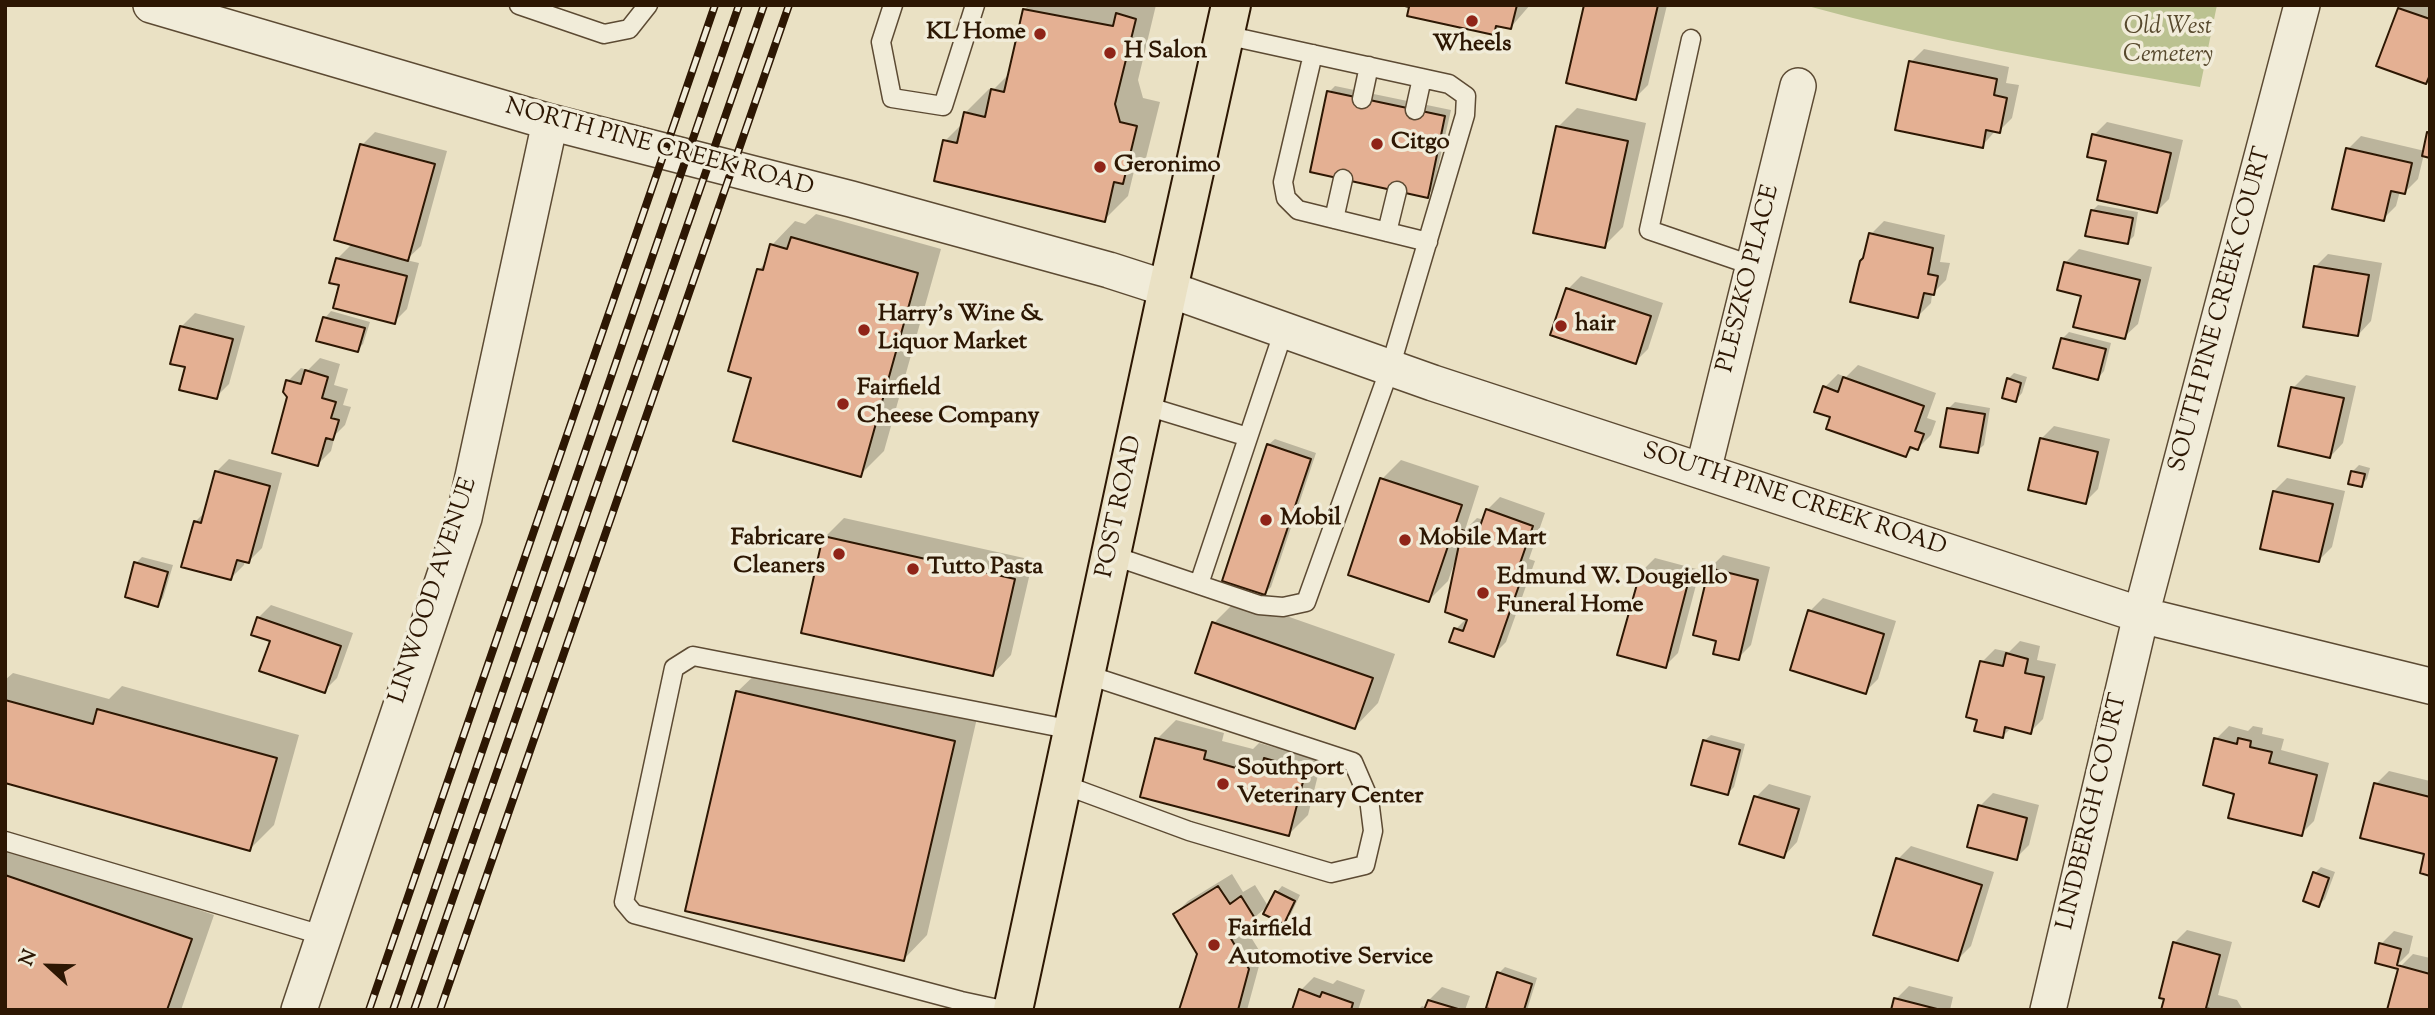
<!DOCTYPE html>
<html>
<head>
<meta charset="utf-8">
<style>
  body { margin:0 }
  #map { position:relative; width:2435px; height:1015px; overflow:hidden; background:#eae1c4; font-family:"Sorts Mill Goudy",serif }
  canvas { display:block }
  .frame { position:absolute; inset:0; border:7px solid #2d1703; pointer-events:none }
  .north { position:absolute; left:14px; top:931px; width:70px; height:70px; -webkit-text-stroke:5px #f1ecd9; paint-order:stroke; rotate:292deg; font-size:19px; font-weight:700; line-height:28px; text-align:center; color:#2d1703 }
  .north::after { content:''; display:block; margin:auto; width:24px; height:32px; background:#2d1703; clip-path:polygon(50% 0,100% 100%,50% 72%,0 100%) }
</style>
</head>
<body>
<div id="map">
<canvas width="2435" height="1015"></canvas>
<div class="frame"></div>
<div class="north">N</div>
</div>
<script>
const c = document.querySelector('canvas').getContext('2d');
c.lineJoin = 'round';
function paint(path, color) {
  c.fillStyle = color;
  c.fill(path, 'evenodd');
}
function trace(path, color, width, dash) {
  c.strokeStyle = color;
  c.lineWidth = width;
  c.lineCap = dash ? 'butt' : 'round';
  c.setLineDash(dash || []);
  c.stroke(path);
}
function label(font, color, halo, rows, align = 'center') {
  c.font = font + ' "Sorts Mill Goudy",serif';
  c.lineWidth = 7;
  c.setLineDash([]);
  c.textBaseline = 'middle';
  c.strokeStyle = halo;
  c.fillStyle = color;
  for (const [text, x, y, turn = 0] of rows) {
    c.save();
    c.translate(x, y);
    c.rotate((+turn || 0) * Math.PI / 180);
    c.textAlign = isNaN(turn) ? turn : align;
    if (halo) c.strokeText(text, 0, 0);
    c.fillText(text, 0, 0);
    c.restore();
  }
}
paint(new Path2D(`
  M1804 5H2217L2200 87C2068 64 1934 41 1804 5Z`), '#bbc291');
paint(new Path2D(`
  M1029 5H1156L1138 80 1143 98 1160 102 1146 158 1134 171 1128 196 1104 220 945 141 963 123 965 113 989 89 993 90 1010 73 1024 10Z
  M1409 5H1530L1511 27 1501 25 1494 33Z
  M1586 5H1667L1648 85 1635 98Z
  M2402 5H2430V78L2426 82 2399 9Z
  M1924 49 2009 67 2006 83 2019 85 2012 118 1999 131 1996 130 1982 146 1911 62Z
  M1335 86 1451 110 1433 189 1427 196 1329 92Z
  M1577 108 1646 123 1623 227 1604 246 1558 127Z
  M2107 122 2183 140 2169 199 2156 212 2108 160 2094 135Z
  M375 132 447 151 421 246 406 260 419 263 407 309 394 322 341 284 337 259 353 243 362 145Z
  M2430 132V156L2424 154 2418 179 2405 192 2400 191 2396 206 2383 219 2348 149 2361 136 2425 151Z
  M2098 205 2138 212 2134 236 2127 243 2092 211Z
  M816 214 941 249 884 451 860 475 753 377 759 270 767 261 772 245 795 221 805 224Z
  M1884 221 1945 235 1940 262 1950 263 1946 280 1932 294 1931 303 1918 316 1865 258 1871 234Z
  M2079 249 2152 267 2138 324 2124 337 2083 295 2066 262Z
  M2328 254 2382 263 2371 321 2358 335 2315 267Z
  M1581 276 1663 303 1648 349 1635 362 1568 289Z
  M331 311 370 322 363 344 357 350 325 318Z
  M195 313 245 326 229 384 216 397 187 366 182 326Z
  M2069 332 2111 343 2104 371 2098 378 2062 339Z
  M320 358 340 364 334 385 348 389 343 405 351 407 345 425 335 435 331 451 318 464 289 397 288 381 301 368 308 370Z
  M1858 365 1936 393 1927 418 1936 421 1931 435 1918 448 1914 447 1906 455 1832 416 1825 387 1838 374 1846 377Z
  M2014 373 2027 377 2022 393 2016 400 2008 379Z
  M2306 375 2356 386 2343 443 2330 457 2293 388Z
  M1955 402 1990 408 1984 445 1977 451 1949 408Z
  M2054 426 2110 439 2098 489 2085 502 2041 439Z
  M1275 439 1316 453 1271 587 1265 593 1268 445Z
  M229 459 282 473 262 548 249 561 245 560 244 565 231 578 195 522 206 511 216 472Z
  M1401 460 1479 486 1465 530 1477 518 1484 520 1487 510 1500 497 1545 513 1529 559 1535 561 1506 642 1493 655 1456 629 1467 618 1458 558H1456L1448 581 1429 600 1382 479Z
  M2359 465 2370 468 2367 479 2361 485 2352 472Z
  M2287 478 2345 491 2332 547 2319 560 2274 491Z
  M844 518 1033 560 1011 655 993 674 825 537Z
  M1723 555 1770 567 1751 645 1738 658 1718 639 1710 568Z
  M142 557 173 565 163 598 157 605 136 563Z
  M1655 558 1700 570 1678 653 1665 666 1642 571Z
  M1823 598 1896 621 1878 679 1865 692 1810 611Z
  M1238 599 1395 654 1378 703 1355 727 1214 623Z
  M271 605 353 633 337 678 324 691 272 640 258 618Z
  M2020 641 2040 646 2037 660 2056 664 2043 719 2030 732 2012 727 2003 736 1982 662 1995 649 2009 652Z
  M761 669 977 718 927 935 904 959 737 692Z
  M13 673 109 699 122 686 299 735 274 825 250 849 5 782V680Z
  M1176 720 1224 733 1222 741 1253 749 1259 743 1277 748 1285 740 1324 751 1308 815 1289 834 1157 739Z
  M2229 726 2248 731 2253 726 2263 728 2262 734 2284 739 2281 750 2329 763 2314 821 2301 834 2236 792 2216 739Z
  M1711 735 1745 744 1734 787 1728 793 1704 741Z
  M2389 771 2430 781V874L2426 853 2376 784Z
  M1769 784 1811 796 1797 842 1784 856 1756 797Z
  M1993 793 2039 805 2029 845 2016 858 1980 806Z
  M5 843 214 915 181 1010H5Z
  M1911 846 1994 872 1971 946 1958 959 1898 859Z
  M2321 867 2335 872 2325 899 2319 905 2315 873Z
  M1232 874 1243 892 1255 885 1268 906 1244 926 1262 955 1247 1010H1181L1199 954 1175 914 1188 901Z
  M1282 886 1300 895 1290 916 1284 922 1276 893Z
  M2187 930 2232 942 2218 995 2237 1000 2243 1010H2163L2174 943Z
  M2394 931 2413 936 2409 953 2396 966 2381 944Z
  M2413 954 2430 958V1010L2400 967Z
  M1505 967 1537 978 1527 1010H1498L1499 973Z
  M1314 977 1333 984 1337 980 1365 990 1358 1010H1294L1301 990Z
  M1909 986 1953 997 1950 1010H1893L1896 999Z
  M1442 987 1470 996 1465 1010H1418L1422 1006 1427 1008 1429 1000Z`), '#0003');
const building = new Path2D(`
  M1401 5H1517L1511 29 1496 26 1494 35 1407 16 1409 7Z
  M1584 5H1658L1636 100 1566 83Z
  M2398 8 2430 19V75L2426 84 2376 66Z
  M1023 9 1113 26 1116 13 1136 19 1115 104 1120 122 1137 126 1123 184 1114 182 1105 222 934 181 943 140 957 143 964 112 985 117 991 89 1004 92Z
  M1909 61 1997 79 1994 95 2007 98 2000 133 1986 130 1983 148 1895 130Z
  M1327 91 1445 116 1428 198 1310 172Z
  M1556 126 1628 141 1605 248 1533 233Z
  M2427 132 2430 133V158L2422 156Z
  M2092 134 2171 153 2157 213 2097 200 2106 161 2087 157Z
  M360 144 435 164 408 261 334 240Z
  M2346 148 2412 163 2405 194 2391 191 2384 221 2332 209Z
  M2091 210 2133 218 2128 244 2085 236Z
  M1869 233 1933 248 1928 274 1938 276 1934 295 1924 293 1918 318 1850 302 1860 261 1863 258Z
  M791 237 918 273 861 477 733 441 751 378 728 371 757 269 763 270 770 244 787 249Z
  M336 258 407 276 395 324 333 308 339 285 329 283Z
  M2064 262 2140 280 2125 339 2073 327 2081 296 2057 290Z
  M2314 266 2369 275 2358 336 2303 327Z
  M1566 288 1651 316 1636 364 1550 335Z
  M323 317 365 328 358 352 316 341Z
  M180 326 233 339 217 399 179 390 185 367 170 364Z
  M2061 338 2106 349 2098 380 2053 368Z
  M305 370 328 377 322 398 336 402 331 418 339 420 333 440 326 438 318 466 272 453 287 397 283 392 286 380 301 384Z
  M1843 377 1924 406 1915 431 1924 434 1918 450 1910 447 1906 457 1826 429 1830 417 1814 412 1823 386 1838 392Z
  M2007 378 2021 383 2016 402 2002 398Z
  M2291 387 2344 398 2330 458 2278 446Z
  M1947 408 1985 414 1978 453 1940 447Z
  M2040 438 2098 452 2086 504 2028 490Z
  M1267 444 1311 459 1265 595 1222 581Z
  M215 471 270 486 249 563 237 560 231 580 181 567 194 521 201 523Z
  M2351 471 2365 474 2362 487 2348 484Z
  M1380 478 1462 505 1429 602 1348 575Z
  M2273 491 2333 504 2319 562 2260 549Z
  M1486 509 1533 526 1517 572 1523 574 1494 657 1449 642 1454 628 1463 631 1467 620 1445 612 1462 530 1477 535Z
  M823 536 1015 579 993 676 801 633Z
  M134 562 168 572 158 607 125 597Z
  M1709 568 1758 580 1739 660 1713 654 1716 641 1693 635Z
  M1641 570 1688 583 1666 668 1617 655Z
  M1808 610 1884 634 1866 694 1790 670Z
  M257 617 341 646 325 693 259 671 270 641 251 635Z
  M1212 622 1373 678 1355 729 1195 673Z
  M2006 653 2028 659 2025 673 2044 677 2031 734 2005 727 2003 738 1974 731 1977 720 1966 717 1980 661 2003 666Z
  M736 691 955 741 904 961 685 911Z
  M5 700 93 724 97 709 277 758 250 851 5 783Z
  M1155 738 1206 751 1204 759 1236 768 1238 761 1262 767 1264 758 1306 770 1289 836 1140 797Z
  M2214 738 2237 744 2238 738 2251 741 2250 747 2272 752 2269 763 2317 775 2302 836 2228 818 2234 794 2203 785Z
  M1703 740 1740 750 1728 795 1691 785Z
  M2374 783 2430 797V876L2420 873 2424 854 2360 838Z
  M1754 796 1799 809 1784 858 1739 844Z
  M1978 805 2027 818 2017 860 1967 847Z
  M1896 858 1982 885 1958 961 1873 935Z
  M2313 872 2329 878 2319 907 2303 901Z
  M5 875 192 939 167 1010H5Z
  M1218 886 1230 904 1241 896 1256 920 1230 937 1249 969 1238 1010H1179L1197 954 1173 914Z
  M1275 891 1295 901 1284 924 1263 914Z
  M2173 942 2220 955 2206 1008 2213 1010H2161L2164 999 2159 998Z
  M2379 943 2401 949 2397 965 2430 974V1010H2387L2398 969 2375 963Z
  M1497 972 1532 984 1524 1010H1492L1486 1008Z
  M1299 989 1320 997 1322 992 1353 1003 1351 1010H1292Z
  M1894 998 1941 1010H1891Z
  M1428 1000 1458 1009 1424 1010Z`);
paint(building, '#e4b093');
trace(building, '#2d1703', 2);
const lane = new Path2D(`
  M519 5 604 34 629 29 648 5
  M893 5 881 42 892 98 943 106 975 5
  M1691 39 1649 230 1754 266
  M1313 54 1283 182 1286 198 1298 210 1428 242
  M1362 99 1369 66
  M1415 110 1422 78
  M1334 219 1343 179
  M1387 232 1397 191
  M1143 405 1248 437
  M1111 555 1259 605 1283 607 1306 602 1390 368 1465 115 1466 96 1449 84 1225 35
  M1199 584 1284 330
  M1062 784 1189 831 1331 873 1365 865 1373 831 1369 799 1353 762 1085 674
  M5 841 325 936
  M1003 1010 961 1001 634 914 624 902 674 668 693 656 1073 730`);
const street = new Path2D(`
  M151 5 550 122 851 199 1109 270 1168 289 1433 383 2141 615 2430 686
  M1703 471 1798 86
  M299 1010 464 518 550 122
  M2048 1010 2141 615 2302 5`);
const primary = new Path2D(`
  M1013 1010 1168 289 1231 5`);
trace(lane, '#5c4a33', 21);
trace(street, '#5c4a33', 38);
trace(primary, '#2d1703', 42);
trace(lane, '#f1ecd9', 18);
trace(street, '#f1ecd9', 35);
trace(primary, '#eae1c4', 38);
const rail = new Path2D(`
  M369 1010 715 5
  M393 1010 739 5
  M414 1010 764 5
  M440 1010 789 5`);
trace(rail, '#2d1703', 8);
trace(rail, '#f1ecd9', 5, [16]);
for (const [x, y, r, color] of [
  [1472,21,7,"#8f2418"],
  [1040,34,7,"#8f2418"],
  [1110,53,7,"#8f2418"],
  [1377,144,7,"#8f2418"],
  [1100,167,7,"#8f2418"],
  [1561,326,7,"#8f2418"],
  [864,330,7,"#8f2418"],
  [843,404,7,"#8f2418"],
  [1266,520,7,"#8f2418"],
  [1405,540,7,"#8f2418"],
  [839,554,7,"#8f2418"],
  [913,569,7,"#8f2418"],
  [1483,593,7,"#8f2418"],
  [1223,784,7,"#8f2418"],
  [1214,945,7,"#8f2418"]
]) {
  const dot = new Path2D();
  dot.arc(x, y, r, 0, 2 * Math.PI);
  c.fillStyle = color;
  c.fill(dot);
  trace(dot, '#f1ecd9', 2.5);
}
label('italic 24px', '#584a2e', '#f1ecd9', [
  ["Old West",2168,29],
  ["Cemetery",2168,57]
]);
label('bold 24px', '#2d1703', '#f1ecd9', [
  ["KL Home",1026,34,"right"],
  ["Wheels",1472,46,"center"],
  ["H Salon",1124,53],
  ["Citgo",1391,144],
  ["Geronimo",1114,167],
  ["Harry's Wine &",878,316],
  ["Liquor Market",878,344],
  ["hair",1575,326],
  ["Fairfield",857,390],
  ["Cheese Company",857,418],
  ["Mobil",1280,520],
  ["Fabricare",825,540,"right"],
  ["Cleaners",825,568,"right"],
  ["Mobile Mart",1419,540],
  ["Tutto Pasta",927,569],
  ["Edmund W. Dougiello",1497,579],
  ["Funeral Home",1497,607],
  ["Southport",1237,770],
  ["Veterinary Center",1237,798],
  ["Fairfield",1228,931],
  ["Automotive Service",1228,959]
], 'left');
label('24px', '#2d1703', '#f1ecd9', [
  ["NORTH PINE CREEK ROAD",659,149,15],
  ["PLESZKO PLACE",1750,279,-76],
  ["SOUTH PINE CREEK COURT",2222,310,-75],
  ["SOUTH PINE CREEK ROAD",1794,501,18],
  ["POST ROAD",1121,507,-78],
  ["LINWOOD AVENUE",435,591,-72],
  ["LINDBERGH COURT",2094,812,-77]
]);
</script>
</body>
</html>
